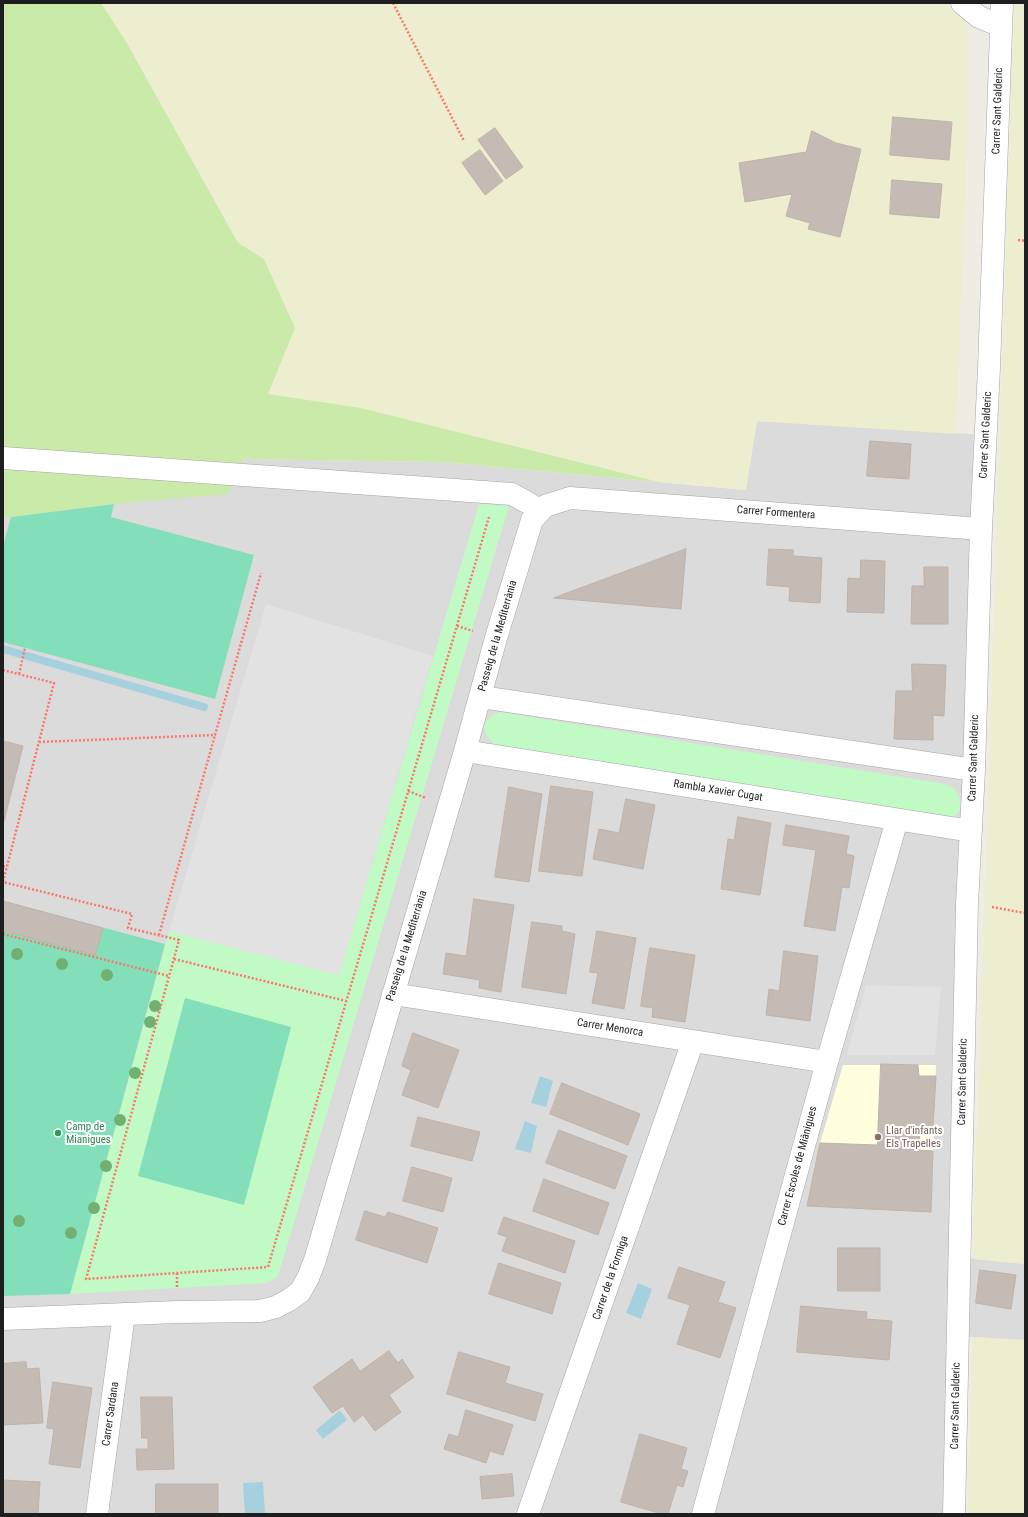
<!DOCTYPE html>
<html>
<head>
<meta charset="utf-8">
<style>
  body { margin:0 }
  #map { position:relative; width:1028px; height:1517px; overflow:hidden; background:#efece4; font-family:"Roboto Condensed",sans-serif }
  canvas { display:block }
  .frame { position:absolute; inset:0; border:4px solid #1e1e1e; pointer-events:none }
</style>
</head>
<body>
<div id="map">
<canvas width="1028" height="1517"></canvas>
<div class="frame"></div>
</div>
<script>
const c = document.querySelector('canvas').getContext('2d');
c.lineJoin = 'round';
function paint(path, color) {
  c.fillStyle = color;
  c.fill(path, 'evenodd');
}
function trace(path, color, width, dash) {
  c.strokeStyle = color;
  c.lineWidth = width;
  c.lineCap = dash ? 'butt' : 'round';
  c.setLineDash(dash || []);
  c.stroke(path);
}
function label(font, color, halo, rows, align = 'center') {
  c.font = font + ' "Roboto Condensed",sans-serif';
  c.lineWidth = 4;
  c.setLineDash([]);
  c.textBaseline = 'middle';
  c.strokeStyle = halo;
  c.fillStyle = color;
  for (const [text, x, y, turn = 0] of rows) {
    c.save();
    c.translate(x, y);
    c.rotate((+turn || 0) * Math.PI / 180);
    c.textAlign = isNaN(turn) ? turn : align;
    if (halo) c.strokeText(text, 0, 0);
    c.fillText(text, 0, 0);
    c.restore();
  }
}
paint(new Path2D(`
  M757 421 986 435 960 1257 1025 1264V1340L957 1336 954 1514H3V518L114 504 243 459 442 462 745 490Z`), '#dcdbdb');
paint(new Path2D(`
  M843 1065H936L931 1212 807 1206 820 1143Z`), '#ffffde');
paint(new Path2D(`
  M101 3H966L969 99 956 434 757 421 746 490 659 482 361 408 268 394 295 328 264 259 238 243 128 45Z
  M1016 3H1025V1264L973 1259 1013 33Z
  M972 1337 1025 1340V1514H968Z`), '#eceecf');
paint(new Path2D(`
  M3 3H101L128 45 238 243 264 259 295 328 268 394 361 408 659 482 442 462 243 459 228 494 114 504 3 518Z`), '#caeaaa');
paint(new Path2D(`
  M479 504 509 506 278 1276 268 1283 70 1294 169 931 339 975Z
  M500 712 945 784 955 789 960 799 961 806 959 812 953 818 497 748C482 732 477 722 500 712Z`), '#c1fac5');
paint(new Path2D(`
  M114 504 111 517 254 555 215 699 3 642V546L11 517Z
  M3 901 165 944 70 1294 3 1296Z
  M185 998 291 1027 244 1205 138 1176Z`), '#82dfba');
paint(new Path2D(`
  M266 604 433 656 339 975 169 931Z
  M866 985 941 987 935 1055H847Z`), '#e2e2e2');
paint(new Path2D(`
  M540 1076 553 1081 546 1107 531 1103Z
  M525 1121 537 1126 531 1153 515 1149Z
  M638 1283 652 1289 641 1319 626 1313Z
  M340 1410 347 1420 323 1439 316 1430Z
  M263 1482 265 1514H245L243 1483Z`), '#a4d1dd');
trace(new Path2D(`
  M3 649 204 707`), '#a4d1dd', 8);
const building = new Path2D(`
  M893 117 952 122 949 160 890 155Z
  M495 128 523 167 506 179 478 140Z
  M812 131 836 143 861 149 840 237 808 229 810 223 786 216 792 194 745 202 739 163 806 152Z
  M480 150 503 181 485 195 462 163Z
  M892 180 942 184 939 218 890 214Z
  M870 441 911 444 909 479 867 476Z
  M686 549 681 609 554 598Z
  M769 549 793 550V556L822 558 820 603 789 601 790 587 767 585Z
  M861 560 885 561 884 613 847 612 848 578 860 579Z
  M924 567H948V624H911L912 586H924Z
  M912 664 946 665 944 716 933 715V740L894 739 896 691H912Z
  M3 741 23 746 3 825Z
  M551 786 593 792 582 876 539 871Z
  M509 787 542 794 529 882 495 877Z
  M626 799 655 805 643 869 593 859 599 829 619 833Z
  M738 817 771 823 760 895 721 889 728 839 734 840Z
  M786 825 849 836 846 854 854 856 849 888 842 887 835 931 804 926 816 850 783 845Z
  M474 899 514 905 501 992 479 988 480 980 443 974 446 953 466 956Z
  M3 901 103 928 95 955 3 931Z
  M532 922 562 926V931L575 934 566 994 522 987Z
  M597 931 636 938 624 1009 592 1003 598 973 590 972Z
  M650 948 695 955 685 1022 652 1017 653 1008 641 1006Z
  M784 951 818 956 810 1021 766 1015 769 989 779 991Z
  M413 1033 459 1050 438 1108 402 1095 411 1070 402 1066Z
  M881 1064 918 1065 919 1076H936L933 1130 920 1129 919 1150 933 1151 931 1212 807 1206 820 1143 877 1145Z
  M562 1083 640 1114 628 1145 550 1114Z
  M418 1117 480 1132 472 1161 411 1146Z
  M559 1130 627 1156 615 1189 546 1163Z
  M412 1167 452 1178 443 1212 403 1201Z
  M544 1179 609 1203 598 1235 533 1211Z
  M365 1211 385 1217 388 1212 438 1228 427 1263 356 1240Z
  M504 1217 575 1241 565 1273 502 1251 507 1237 498 1234Z
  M838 1248H880V1291H838Z
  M499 1263 561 1283 552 1314 489 1294Z
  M679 1267 725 1282 718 1302 736 1308 720 1358 677 1344 690 1305 668 1298Z
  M980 1270 1016 1275 1011 1309 976 1303Z
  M801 1306 867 1312 866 1319 892 1321 889 1360 797 1352Z
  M389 1351 398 1363 402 1359 414 1377 389 1395 401 1412 375 1431 363 1415 354 1422 343 1406 332 1413 313 1387 352 1359 360 1371Z
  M459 1352 510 1367 505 1383 543 1394 535 1421 447 1394Z
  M26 1362 27 1369 39 1368 43 1423 3 1425V1364Z
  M53 1382 92 1388 80 1468 49 1464 54 1429 47 1428Z
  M141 1397H172L174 1469 137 1470 136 1449H148V1438H142Z
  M466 1410 513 1425 503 1455 490 1451 486 1463 444 1449 449 1434 458 1437Z
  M640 1434 687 1448 681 1469 688 1471 683 1487 677 1485 668 1514H662L621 1502Z
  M512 1474 514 1496 482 1499 480 1477Z
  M3 1480 40 1482 38 1514H3Z
  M156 1484H218V1514H156Z`);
paint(building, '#c4bbb4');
trace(building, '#c1b2a7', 1);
const minor = new Path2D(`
  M962 3 979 17 1001 26
  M3 458 512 494 530 504 539 512
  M481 697 974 770
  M465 751 971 831
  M393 994 827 1062
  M3 1319 177 1312 260 1311 276 1307 289 1300 300 1292 308 1278 315 1260 465 751 496 638 532 520 545 506 570 498 981 529
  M97 1514 124 1314
  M528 1514 693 1041
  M703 1514 827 1062 897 820
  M954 1514 967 904 974 770 981 529 989 368 1002 3`);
trace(minor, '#a5a5a5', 23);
trace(new Path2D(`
  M393 3 464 141
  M1018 240 1025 241
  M457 626 473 631
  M3 670 54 683 3 882 132 914 128 928 179 940 86 1279 268 1267 489 517
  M19 674 25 648
  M39 742 215 735 261 573
  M408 791 426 798
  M3 866 7 867
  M992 907 1025 913
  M3 934 169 976
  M159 935 215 735
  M174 959 346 1001
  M177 1273V1288`), '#fb776a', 2.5, [2, 2]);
trace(minor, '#fff', 22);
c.fillStyle = '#72b071';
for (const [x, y] of [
  [17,954],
  [62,964],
  [107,975],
  [155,1006],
  [150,1022],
  [135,1073],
  [120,1120],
  [106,1166],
  [94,1208],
  [19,1221],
  [71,1233]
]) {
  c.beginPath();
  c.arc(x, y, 6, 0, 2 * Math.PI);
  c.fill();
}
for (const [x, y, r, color] of [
  [58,1133,4,"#2e9e5b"],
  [878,1137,4,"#8d6e63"]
]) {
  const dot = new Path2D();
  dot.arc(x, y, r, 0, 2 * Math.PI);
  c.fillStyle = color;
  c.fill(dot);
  trace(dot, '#fff', 1.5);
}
label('11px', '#1e1e1e', '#fff', [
  ["Carrer Sant Galderic",998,111,-88],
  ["Carrer Sant Galderic",986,435,-87],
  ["Carrer Formentera",776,513,4],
  ["Passeig de la Mediterrània",498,636,-74],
  ["Carrer Sant Galderic",974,758,-88],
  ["Rambla Xavier Cugat",718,791,9],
  ["Passeig de la Mediterrània",407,946,-73],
  ["Carrer Menorca",610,1028,9],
  ["Carrer Sant Galderic",963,1082,-89],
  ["Carrer Escoles de Miànigues",798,1166,-75],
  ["Carrer de la Formiga",611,1278,-71],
  ["Carrer Sant Galderic",956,1406,-89],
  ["Carrer Sardana",111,1414,-82]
]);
label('11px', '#27864d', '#fff', [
  ["Camp de",66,1127],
  ["Mianigues",66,1140]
], 'left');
label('11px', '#785e54', '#fff', [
  ["Llar d'infants",886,1131],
  ["Els Trapelles",886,1144]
], 'left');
</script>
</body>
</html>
